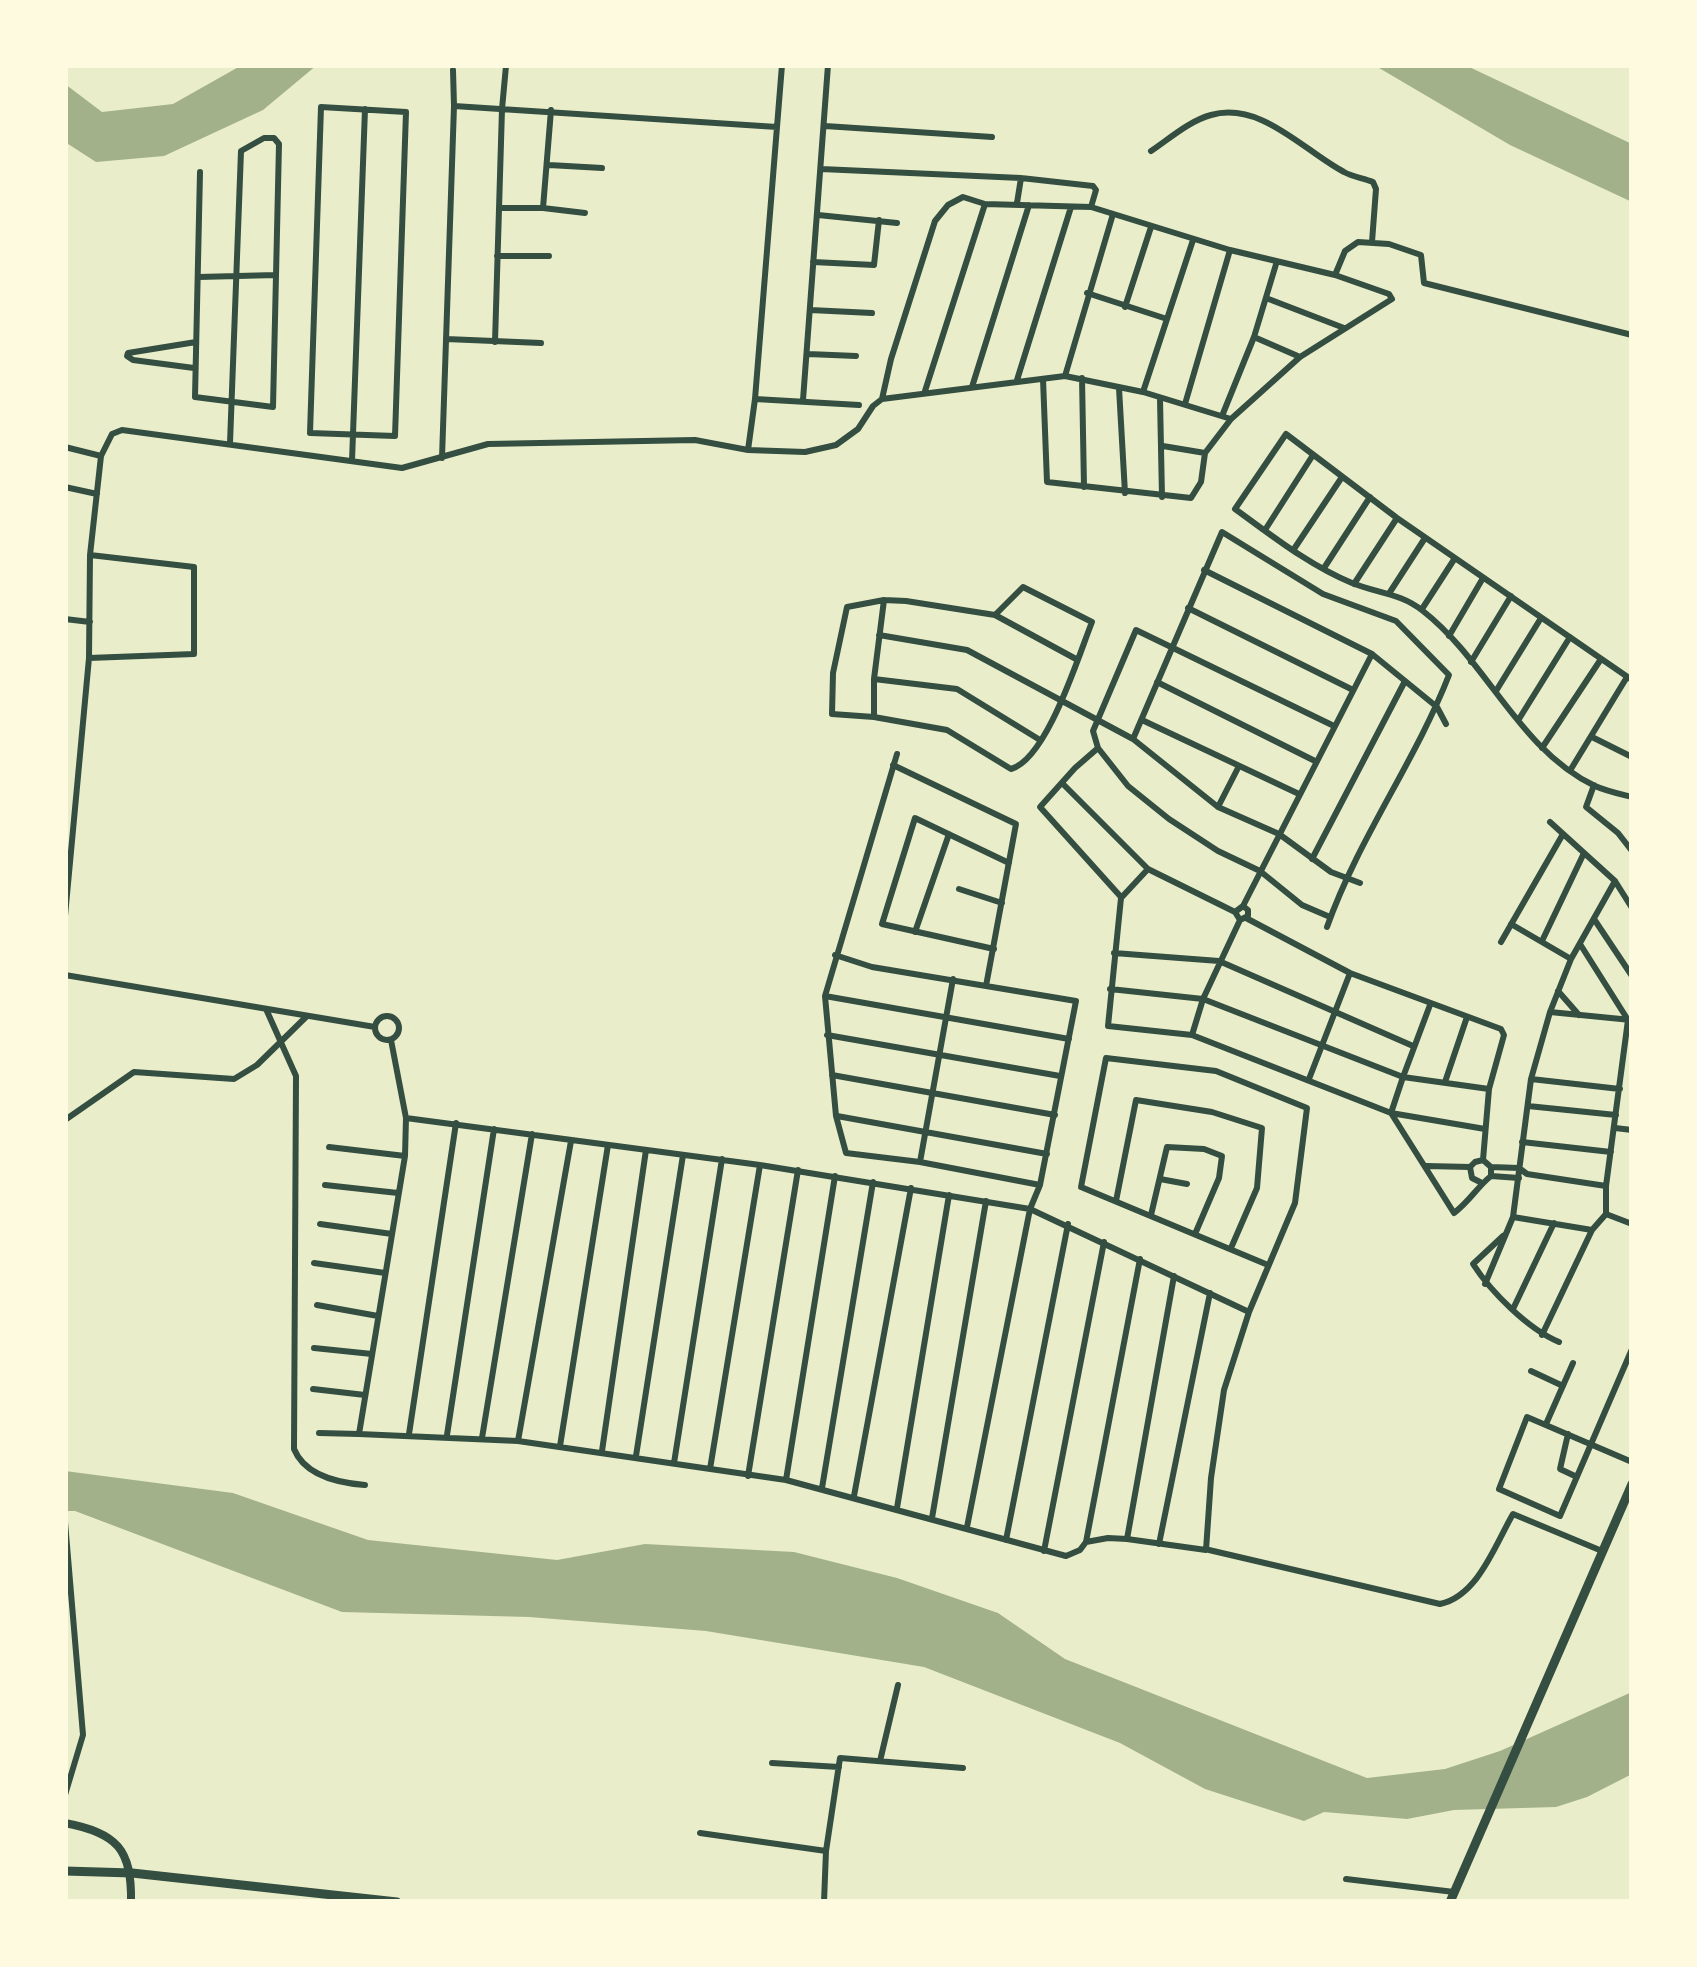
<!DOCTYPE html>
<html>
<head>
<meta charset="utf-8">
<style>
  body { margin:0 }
  #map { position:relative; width:1697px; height:1967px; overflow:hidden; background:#e9edc9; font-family:Roboto,sans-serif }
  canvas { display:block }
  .frame { position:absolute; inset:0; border:68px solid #fefae0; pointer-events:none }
</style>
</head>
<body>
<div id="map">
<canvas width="1697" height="1967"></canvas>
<div class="frame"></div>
</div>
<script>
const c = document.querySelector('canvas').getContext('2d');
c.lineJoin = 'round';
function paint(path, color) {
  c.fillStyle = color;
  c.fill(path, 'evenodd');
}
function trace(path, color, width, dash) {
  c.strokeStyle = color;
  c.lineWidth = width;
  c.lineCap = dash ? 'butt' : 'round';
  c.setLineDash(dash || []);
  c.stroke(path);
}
paint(new Path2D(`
  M242 65H317L263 110 164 156 96 162 65 142V84L102 112 173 104Z
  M1374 65H1465L1632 144V202L1510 145Z
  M65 1471 233 1493 368 1540 557 1560 645 1544 794 1552 897 1578 998 1613 1065 1659 1367 1778 1445 1769 1500 1751 1632 1692V1774L1587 1797 1556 1807 1454 1810 1407 1819 1324 1812 1304 1821 1205 1789 1120 1743 924 1667 706 1631 529 1617 342 1612 75 1511H65Z`), '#a3b18a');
trace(new Path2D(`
  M454 106 777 127
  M321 107 406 112 395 436 310 433Z
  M825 126 992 137
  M1151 151C1169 139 1189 121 1211 115 1261 101 1304 151 1344 172 1353 177 1363 178 1373 182L1376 189 1372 242
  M549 165 602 168
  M821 169 1021 178 1093 186 1096 190 1091 207
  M200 172 195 397 273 407 279 144 274 138H264L241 151 230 443
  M1017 203 1021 178
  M499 208H543L585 213
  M543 208 551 110
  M818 215 897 223
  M497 256H549
  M813 262 874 265 879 220
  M1335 275 1345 251 1358 242 1389 244 1421 255 1424 283 1632 335
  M199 277 276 275
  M1087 293 1167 319
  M1266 298 1344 328
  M1125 307 1151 227
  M810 310 872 313
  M1254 337 1300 357
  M446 339 541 343
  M495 342 502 109 506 66
  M808 354 856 356
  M194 368 133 360 127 356 128 353 196 342
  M1065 376 1113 214
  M1082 378 1084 487
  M1017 380 1071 207
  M972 387 1029 205
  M1119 388 1125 493
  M925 391 985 204
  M1143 392 1193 240
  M755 399 859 405
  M882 399 891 359 935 221 948 205 963 197 985 204 1091 207 1230 250 1335 275 1389 294 1392 299 1300 357 1231 419 1205 453 1201 482 1191 498 1047 482 1043 379
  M882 399 1065 376 1143 392 1231 419
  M1160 399 1162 497
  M803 400 828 65
  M1185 404 1230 250
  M1222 416 1254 337 1277 261
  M1163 446 1205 453
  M65 447 101 456
  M748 450 755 399 782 65
  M442 458 454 106 453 70
  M352 461 365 109
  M65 487 97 494
  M1265 530 1313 455
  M1294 549 1342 477
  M1324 568 1370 497
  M1204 570 1372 654 1437 707 1446 724
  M1354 584 1397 518
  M1390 592 1425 538
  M1188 608 1353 690
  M1422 609 1455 558
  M995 615 1023 587 1092 622C1078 657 1047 759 1011 769L947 730 874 717 832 714 833 673 847 607 884 600 906 601 995 615 1076 659
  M65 619 90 622
  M879 635 967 650 1133 739 1218 807 1279 834 1331 872 1360 883
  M1449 636 1483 578
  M89 658 194 654V567L90 555
  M1471 662 1511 596
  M874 679 957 689 1040 740
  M1632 680 1397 518 1286 434 1235 509C1271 535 1310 566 1352 583 1376 593 1401 593 1423 611 1487 661 1519 750 1595 786 1606 791 1620 794 1632 797
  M1157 682 1315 761
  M1496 691 1541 618
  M874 717V679L884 600
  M1519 719 1570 637
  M1142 720 1299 794
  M1592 737 1632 757
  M1133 739 1222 532 1323 594 1396 621 1449 675C1415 762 1358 839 1327 927
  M1098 748 1075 768 1040 807 1121 897
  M1542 748 1601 659
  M897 754 825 996 836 1116 846 1153 920 1162 1040 1185
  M893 765 1016 824 986 986
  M1571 769 1627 677
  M1062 783 1148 869 1235 912 1240 920 1248 916V910L1243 906 1235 912
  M1594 785 1586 807 1618 833 1632 851
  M1218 807 1239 766
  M1550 822 1615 881 1632 908
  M1312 859 1405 681
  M1148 869 1121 898 1108 1026 1192 1035 1391 1113 1485 1129
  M959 889 1002 903
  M1243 906 1372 654
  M65 916 89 658 90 555 101 456 112 434 122 430 402 468 488 444 695 440 748 450 805 452 836 445 858 429 873 406 882 399
  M1330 917 1302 905 1260 871 1218 851 1169 819 1128 786 1098 748 1093 731 1136 630 1334 726
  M1246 918 1350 973 1501 1029 1504 1035 1489 1089
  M1594 919 1632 976
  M1511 924 1571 959
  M915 932 949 834
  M1542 941 1584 853
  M1501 942 1563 834
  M994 949 882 924 915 818 1009 863
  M1114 953 1219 961 1413 1046
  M835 955 872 967 1076 1001 1040 1185 1030 1209 967 1527
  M65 975 375 1027
  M1110 989 1203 999 1403 1077 1391 1113 1454 1213C1470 1201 1477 1187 1491 1176V1167L1483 1160 1475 1162 1470 1167 1472 1178 1480 1182
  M1558 991 1579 1015
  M825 996 1069 1039
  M1430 1005 1403 1077 1489 1089 1483 1160
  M266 1009 296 1076 294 1449C305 1476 339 1483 365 1485
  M1550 1012 1631 1020
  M375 1028a12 12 0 1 1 24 0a12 12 0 1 1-24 0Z
  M827 1035 1060 1076
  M1192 1035 1203 999 1240 920
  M391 1040 406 1118 405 1156 359 1434 518 1441 786 1480 1066 1556 1080 1550 1086 1542 1108 1538 1127 1539 1206 1550 1211 1478 1224 1390 1249 1312 1295 1203 1307 1108 1216 1071 1106 1058 1081 1187 1268 1265
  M832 1075 1055 1115
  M1309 1079 1350 973
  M1531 1079 1620 1089
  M1445 1082 1467 1017
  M1528 1106 1616 1115
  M837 1116 1047 1154
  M406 1118 760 1165 1030 1209 1249 1312
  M65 1120 134 1072 234 1079 257 1065 307 1016
  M1615 1128 1632 1130
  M1522 1142 1611 1152
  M329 1147 405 1156
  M920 1162 953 979
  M1426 1166 1470 1167
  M1491 1167 1519 1168 1527 1174 1606 1186
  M1491 1176 1519 1178
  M1160 1179 1187 1184
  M325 1185 398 1193
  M1116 1201 1136 1100 1212 1112 1262 1128 1257 1188 1231 1248
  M1606 1214 1632 1224
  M1151 1215 1167 1147 1204 1149 1222 1156 1219 1178 1195 1234
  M1513 1217 1592 1230
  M320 1224 392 1234
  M1503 1236 1473 1264C1491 1292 1528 1329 1559 1342
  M314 1263 385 1273
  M1485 1284 1513 1217 1531 1079 1550 1012 1571 959 1615 881
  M317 1305 378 1316
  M1513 1309 1554 1223
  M1542 1335 1592 1230 1606 1214V1186L1628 1020 1580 944
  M314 1348 372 1354
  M1632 1349 1560 1516 1499 1489 1527 1417 1632 1462
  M1531 1371 1563 1386
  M313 1389 365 1395
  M1546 1424 1573 1363
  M319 1433 359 1434
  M409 1434 456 1123
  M1568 1434 1560 1469 1577 1477
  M447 1435 494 1129
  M482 1438 532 1134
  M518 1441 571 1141
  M560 1446 608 1145
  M602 1451 646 1150
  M636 1456 683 1155
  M674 1463 722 1159
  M710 1469 760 1165
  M748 1476 798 1170
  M786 1480 835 1176
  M822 1488 873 1182
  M854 1496 911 1188
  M897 1508 949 1195
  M932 1518 986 1201
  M65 1522 83 1735 65 1795
  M1127 1539 1174 1276
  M1006 1540 1068 1224
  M1086 1542 1140 1259
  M1159 1544 1210 1293
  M1209 1550 1440 1604C1478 1596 1495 1545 1513 1514L1602 1551
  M1044 1551 1104 1242
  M880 1761 898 1685
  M772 1763 839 1767
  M700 1833 826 1851
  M1346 1879 1454 1892
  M824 1902 826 1851 840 1758 963 1768`), '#344e41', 6);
trace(new Path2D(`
  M65 1823C117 1833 132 1849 131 1902`), '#344e41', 8);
trace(new Path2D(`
  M65 1871 132 1873 397 1902
  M1450 1902 1632 1484`), '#344e41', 9);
</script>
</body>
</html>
